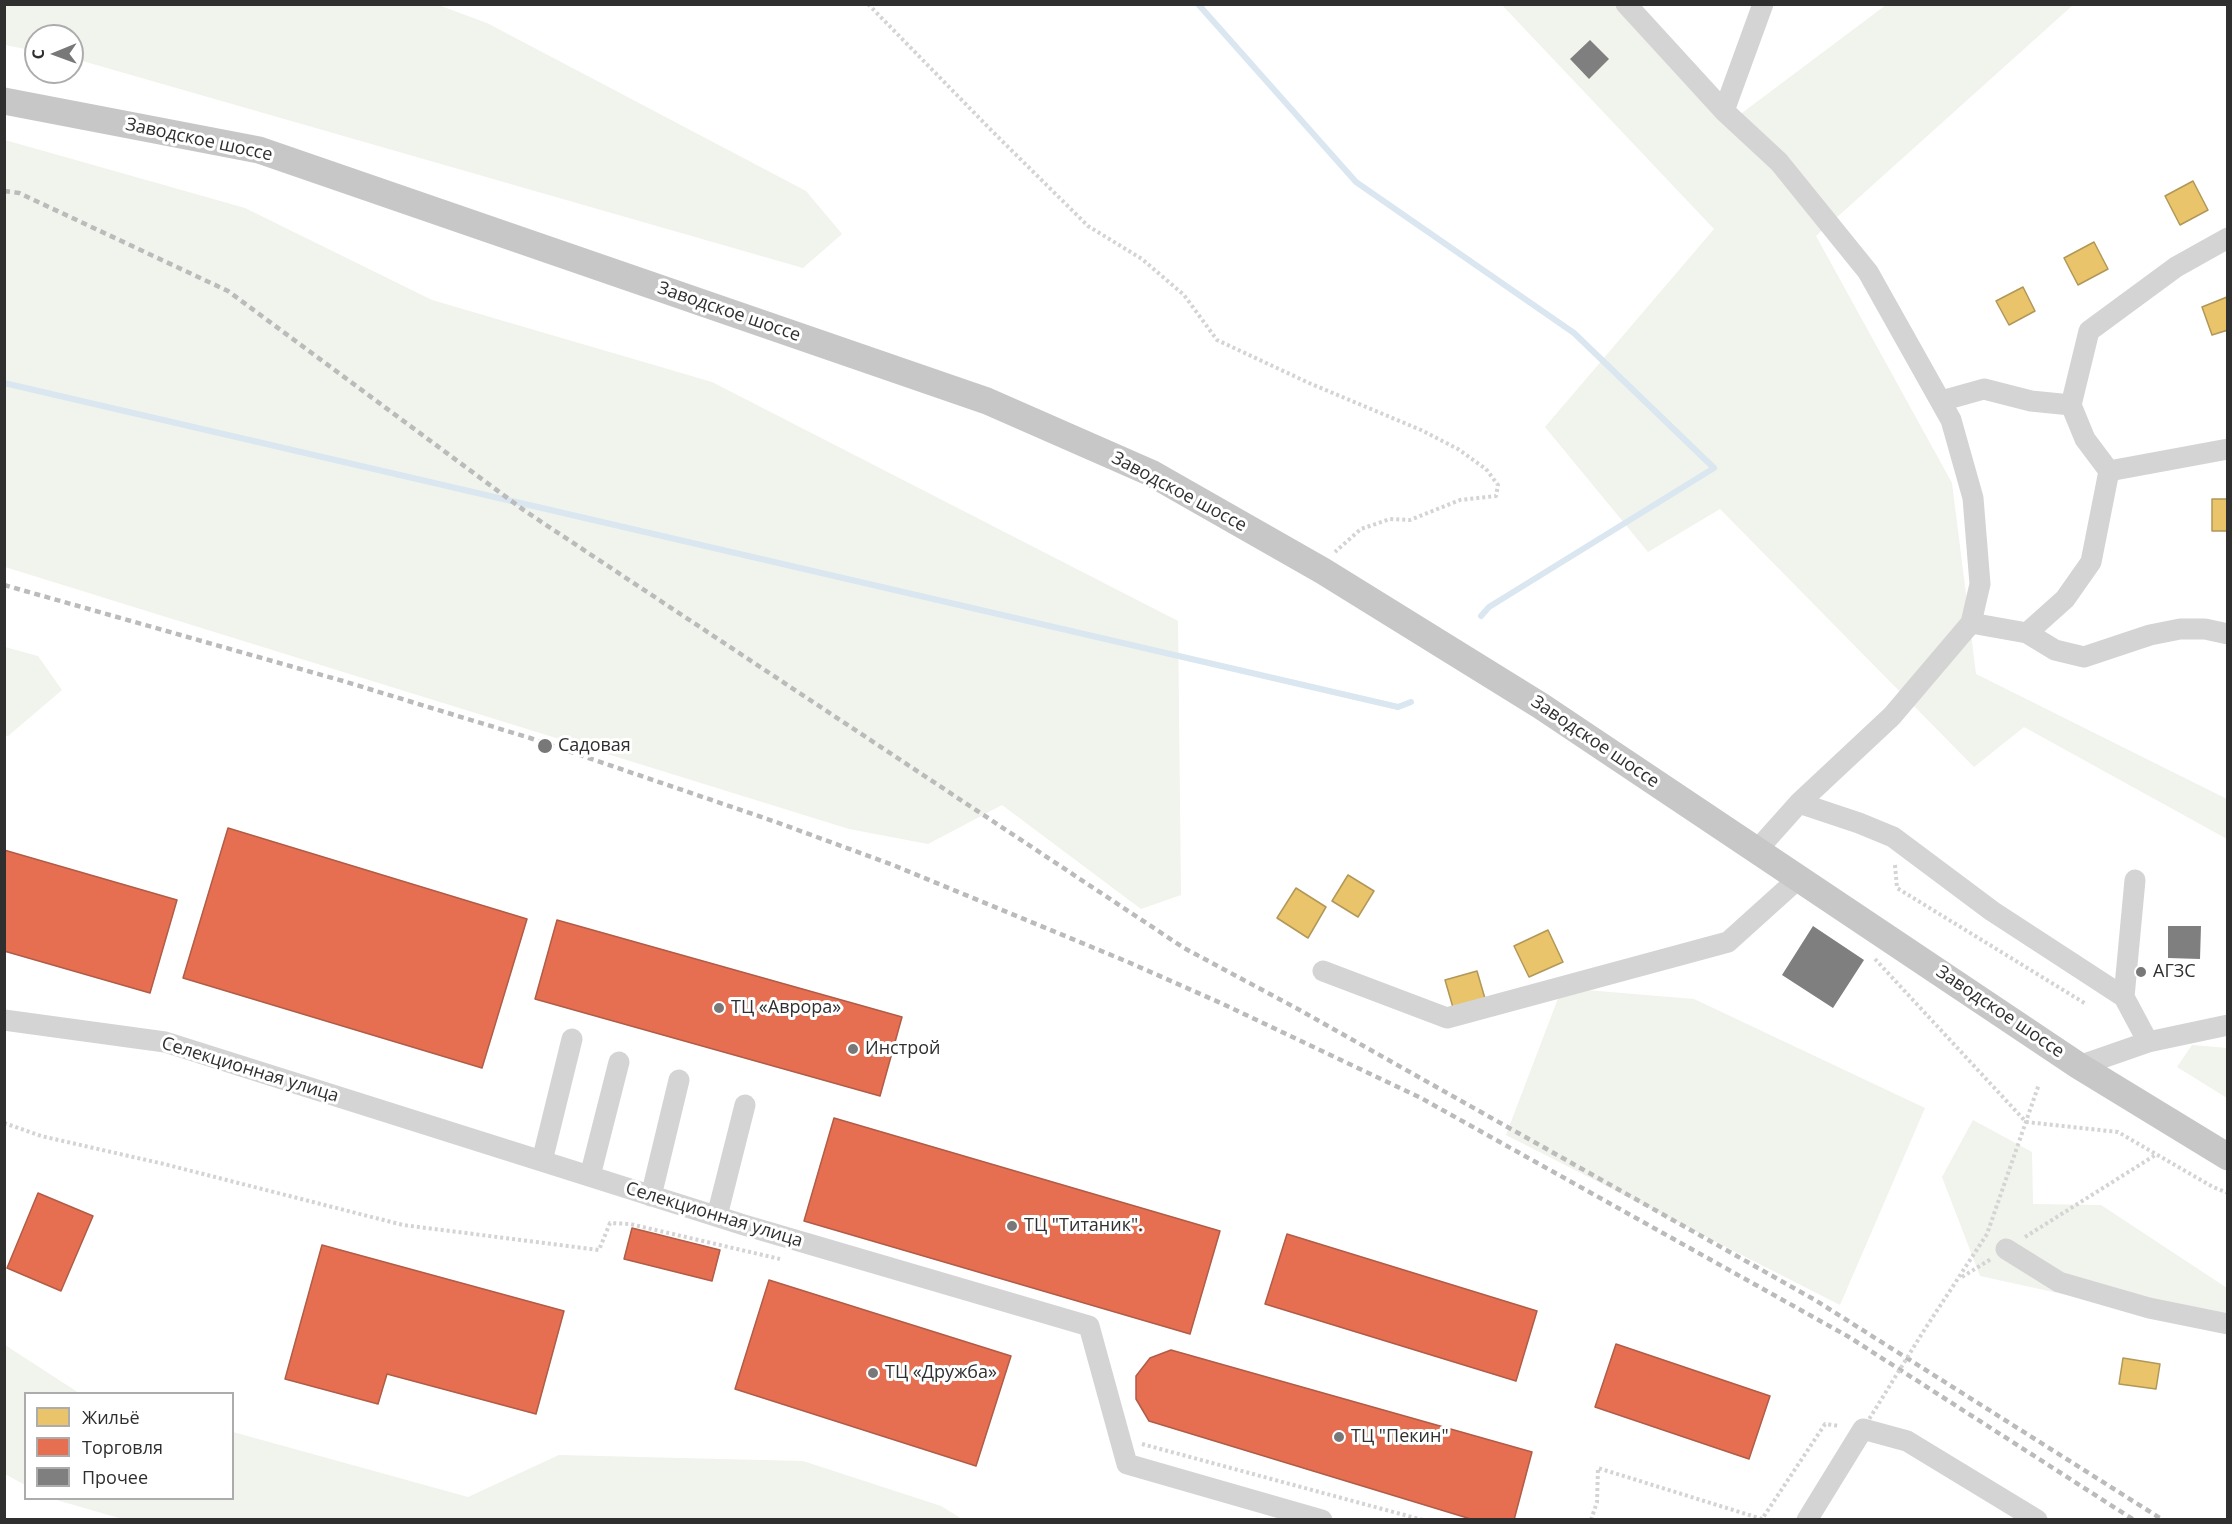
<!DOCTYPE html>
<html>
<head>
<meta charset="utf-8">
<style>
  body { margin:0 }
  #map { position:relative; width:2232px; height:1524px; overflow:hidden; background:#fff; font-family:"Open Sans",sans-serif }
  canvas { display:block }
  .frame { position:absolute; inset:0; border:6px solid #2f2f2f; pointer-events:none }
  .legend { position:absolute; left:24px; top:1392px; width:210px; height:108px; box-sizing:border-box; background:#fff; border:2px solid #acacac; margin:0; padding:8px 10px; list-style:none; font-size:18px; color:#2f2f2f }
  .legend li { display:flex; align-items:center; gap:12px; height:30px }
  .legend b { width:30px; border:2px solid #acacac }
  .north { position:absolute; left:24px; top:24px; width:60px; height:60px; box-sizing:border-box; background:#fff; border:2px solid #acacac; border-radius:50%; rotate:269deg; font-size:16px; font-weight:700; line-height:24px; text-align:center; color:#2f2f2f }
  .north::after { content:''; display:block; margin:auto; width:21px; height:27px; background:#787878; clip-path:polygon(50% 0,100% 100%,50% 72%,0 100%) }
</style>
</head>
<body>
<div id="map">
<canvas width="2232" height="1524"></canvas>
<div class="frame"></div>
<ul class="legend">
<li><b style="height:16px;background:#e9c46a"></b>Жильё</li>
<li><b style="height:16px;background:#e76f51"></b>Торговля</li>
<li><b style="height:16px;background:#7f7f7f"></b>Прочее</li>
</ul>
<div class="north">С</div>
</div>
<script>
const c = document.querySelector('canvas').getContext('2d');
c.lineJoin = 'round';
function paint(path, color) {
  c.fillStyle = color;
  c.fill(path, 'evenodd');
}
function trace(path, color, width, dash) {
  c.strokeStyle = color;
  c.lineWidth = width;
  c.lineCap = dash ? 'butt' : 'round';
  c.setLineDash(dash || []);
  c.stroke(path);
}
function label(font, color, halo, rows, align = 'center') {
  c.font = font + ' "Open Sans",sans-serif';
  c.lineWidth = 6;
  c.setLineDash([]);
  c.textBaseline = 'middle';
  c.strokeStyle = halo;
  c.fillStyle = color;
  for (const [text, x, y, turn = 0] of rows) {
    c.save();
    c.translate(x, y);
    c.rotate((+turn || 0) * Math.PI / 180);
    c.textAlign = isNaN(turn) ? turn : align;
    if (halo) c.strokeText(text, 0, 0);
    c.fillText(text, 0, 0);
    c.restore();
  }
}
paint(new Path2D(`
  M4 5H438L487 23 806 191 842 234 803 268 72 58V36H36V51L5 45Z
  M1502 5H1622L1730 122 1886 5H2073L1816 236 1952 483 1976 674 2227 799V839L2024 727 1974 767 1720 509 1648 552 1545 427 1714 229Z
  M5 140 245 208 432 300 712 382 1178 621 1181 895 1141 909 1002 805 928 844 849 829 5 567Z
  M5 647 38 656 62 690 8 736 4 735Z
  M1562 988 1694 999 1925 1108 1840 1305 1506 1135Z
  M2192 1045 2227 1048V1098L2177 1067Z
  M1973 1120 2032 1152 2033 1204 2101 1205 2227 1288V1330L1980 1276 1942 1177Z
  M5 1345 79 1393 26 1394 25 1485 5 1474Z
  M233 1432 468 1497 559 1455 803 1461 941 1506 962 1519 126 1520 53 1499 232 1498Z`), '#f0f4ec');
const homes = new Path2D(`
  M2193 181 2208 210 2180 225 2165 196Z
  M2094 242 2108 269 2078 285 2064 258Z
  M2023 287 2035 311 2009 325 1996 301Z
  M2227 297 2228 330 2212 335 2202 307Z
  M2212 499H2228V531H2212Z
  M1348 875 1374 891 1358 917 1332 901Z
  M1296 888 1326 907 1308 938 1277 918Z
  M1548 930 1563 962 1529 977 1514 946Z
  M1477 971 1486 1002 1454 1011 1445 980Z
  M2123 1358 2160 1364 2156 1389 2119 1384Z`);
paint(homes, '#e9c46a');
trace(homes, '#b19758', 1.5);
const shops = new Path2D(`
  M228 828 527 919 482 1068 183 978Z
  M4 850 177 900 150 993 4 951Z
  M557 920 902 1017 880 1096 535 999Z
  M834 1118 1220 1231 1190 1334 804 1221Z
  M38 1193 93 1216 61 1291 7 1268Z
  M632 1228 720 1250 712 1281 624 1259Z
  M1287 1234 1537 1311 1516 1381 1265 1304Z
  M322 1245 564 1311 536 1414 387 1374 378 1404 285 1379Z
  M769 1280 1011 1356 976 1466 735 1389Z
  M1616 1344 1770 1396 1749 1459 1595 1407Z
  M1171 1350 1532 1452 1514 1520H1474L1149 1421 1136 1399V1376L1150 1358Z`);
paint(shops, '#e76f51');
trace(shops, '#b05c47', 1.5);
trace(new Path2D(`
  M1198 4 1356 182 1574 333 1714 468 1489 607 1481 616
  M4 383 1398 707 1411 702`), '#dae6f0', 6);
paint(new Path2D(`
  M1590 40 1609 59 1589 79 1570 59Z
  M1813 926 1864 960 1833 1008 1782 975Z
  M2168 926H2201L2200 959 2168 958Z`), '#7f7f7f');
trace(new Path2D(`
  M868 4 993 132 1088 226 1142 259 1184 295 1217 340 1309 383 1421 430 1458 449 1486 469 1498 485 1496 496 1460 500 1410 520 1390 519 1361 529 1335 552
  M1895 865 1897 888 2086 1004
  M1875 959 2026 1122 2118 1132 2213 1187 2228 1193
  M4 1123 41 1136 164 1164 403 1225 599 1250 610 1223 630 1224 780 1259
  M2025 1237 2157 1154
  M1962 1277 1991 1259
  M1923 1332 1987 1234 2039 1084
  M1142 1444 1423 1520
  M1591 1520 1597 1502 1598 1468 1762 1519 1825 1424 1840 1426`), '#d4d4d4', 4, [3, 3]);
trace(new Path2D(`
  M1626 4 1724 111 1779 162 1868 272 1951 420 1973 498 1980 584 1971 623 1892 716 1799 803 1757 850
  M1724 111 1763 4
  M1941 401 1984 389 2031 401 2071 405 2089 331 2176 267 2228 238
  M2071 405 2085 439 2109 471 2228 449
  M1971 623 2027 633 2055 650 2084 657 2150 635 2180 629H2205L2228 634
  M2027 633 2065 599 2091 562 2109 471
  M1799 803 1859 823 1893 837 1992 911 2124 997 2148 1042
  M1323 971 1447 1018 1728 942 1799 878
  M2124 997 2135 880
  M4 1020 165 1042 744 1225 1089 1326 1127 1464 1322 1520
  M2079 1066 2148 1042 2228 1025
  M542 1161 572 1039
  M590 1176 619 1062
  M651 1196 679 1080
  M717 1216 745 1105
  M2006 1249 2059 1282 2149 1308 2228 1324
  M1807 1520 1863 1429 1907 1441 2037 1520`), '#d4d4d4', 21);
trace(new Path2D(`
  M4 101 259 150 987 401 1151 473 1323 571 1541 706 2079 1066 2228 1157`), '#c7c7c7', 27);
trace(new Path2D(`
  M4 191 19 193 228 291 525 511 1184 948 1296 1008 1815 1300 2163 1520
  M4 585 343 681 530 738 776 822 893 865 1128 962 1223 1004 1421 1098 1849 1337 2134 1520`), '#bbb', 4.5, [6, 4.5]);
trace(new Path2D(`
  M1863 1429 1923 1332`), '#d4d4d4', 4, [3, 3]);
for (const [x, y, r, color] of [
  [545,746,8,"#787878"],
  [2141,972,6,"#787878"],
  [719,1008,6,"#787878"],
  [853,1049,6,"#787878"],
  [1012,1226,6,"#787878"],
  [873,1373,6,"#787878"],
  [1339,1437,6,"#787878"]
]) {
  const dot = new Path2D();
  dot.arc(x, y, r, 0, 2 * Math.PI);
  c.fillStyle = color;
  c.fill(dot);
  trace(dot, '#fff', 2);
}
label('18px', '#2f2f2f', '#fff', [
  ["Заводское шоссе",199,140,12],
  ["Заводское шоссе",729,312,19],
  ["Заводское шоссе",1179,492,28],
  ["Заводское шоссе",1595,742,34],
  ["Заводское шоссе",2000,1012,34],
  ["Селекционная улица",250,1070,17],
  ["Селекционная улица",714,1215,17]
]);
label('18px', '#2f2f2f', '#fff', [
  ["Садовая",558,746],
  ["АГЗС",2153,972],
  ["ТЦ «Аврора»",731,1008],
  ["Инстрой",865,1049],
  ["ТЦ \"Титаник\".",1024,1226],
  ["ТЦ «Дружба»",885,1373],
  ["ТЦ \"Пекин\"",1351,1437]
], 'left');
</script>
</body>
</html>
